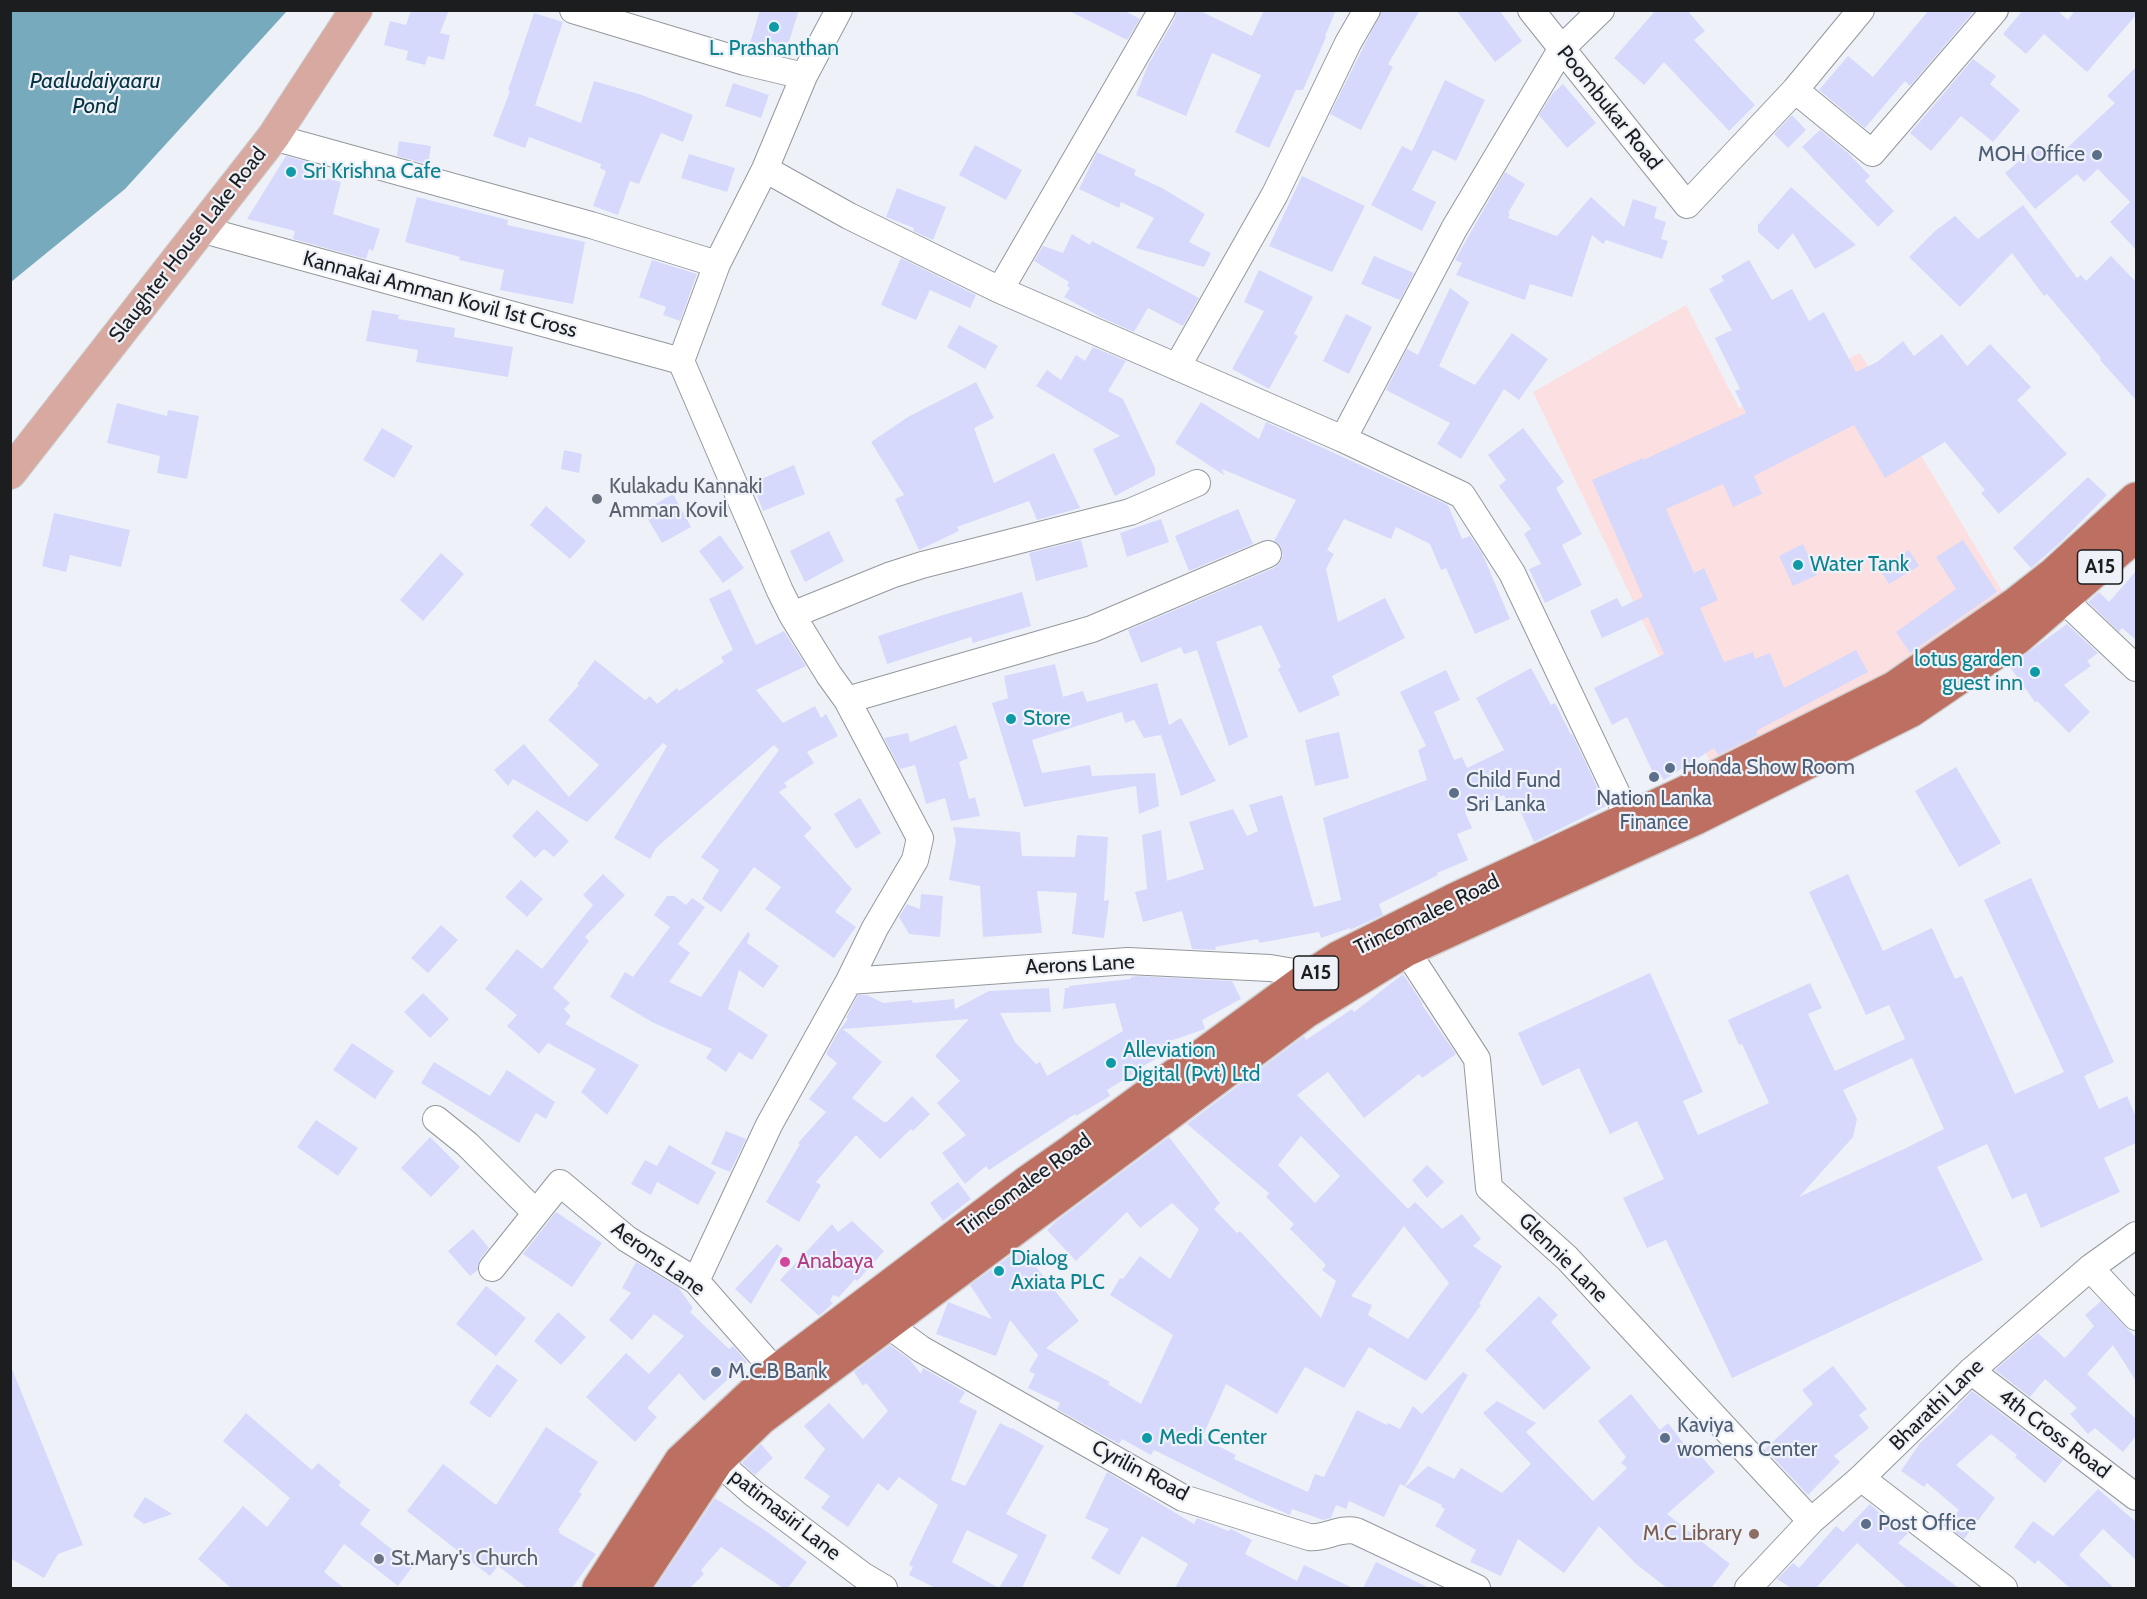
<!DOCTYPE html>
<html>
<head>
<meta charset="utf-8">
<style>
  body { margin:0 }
  #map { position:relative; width:2147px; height:1599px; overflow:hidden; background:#eef2f8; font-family:Cabin,sans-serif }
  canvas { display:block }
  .frame { position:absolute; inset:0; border:12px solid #1c1d1f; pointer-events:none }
</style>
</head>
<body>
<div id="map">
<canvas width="2147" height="1599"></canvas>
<div class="frame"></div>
</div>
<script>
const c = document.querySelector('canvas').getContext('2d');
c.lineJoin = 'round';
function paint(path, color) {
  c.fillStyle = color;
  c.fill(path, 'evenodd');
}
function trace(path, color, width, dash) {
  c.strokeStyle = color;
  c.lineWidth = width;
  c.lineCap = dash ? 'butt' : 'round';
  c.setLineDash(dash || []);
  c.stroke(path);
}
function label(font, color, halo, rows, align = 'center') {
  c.font = font + ' Cabin,sans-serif';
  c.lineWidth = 4.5;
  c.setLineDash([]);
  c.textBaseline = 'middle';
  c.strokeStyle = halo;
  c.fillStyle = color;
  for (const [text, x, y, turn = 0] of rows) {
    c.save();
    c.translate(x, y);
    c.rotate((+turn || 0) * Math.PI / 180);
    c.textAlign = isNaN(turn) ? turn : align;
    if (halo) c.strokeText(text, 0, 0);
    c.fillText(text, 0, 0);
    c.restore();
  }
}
paint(new Path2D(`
  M1686 305 1739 408 1860 353 2005 596 1878 677 1712 766 1533 392Z`), '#fce0e1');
paint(new Path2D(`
  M11 10H287V11L125 189 11 282Z`), '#78aabe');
paint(new Path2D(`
  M411 10H449L440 33 450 35 444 60 428 56 425 65 406 60 408 51 384 45 390 21 406 25Z
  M760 10H799L785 54 750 43Z
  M1067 10H1123L1140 19 1127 40Z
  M1177 10H1198L1252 36 1264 10H1336L1325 36 1326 37 1303 90H1296L1269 148 1235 132 1261 75 1212 53 1186 116 1136 95 1148 65 1175 18Z
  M1382 10H1420L1388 64 1393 67 1361 130 1330 114Z
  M1456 10H1499L1522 41 1495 62Z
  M1656 10H1687L1705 31 1694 40 1755 105 1729 131 1664 62 1644 85 1614 58Z
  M1929 10H1975L1910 86 1905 81 1865 128 1819 90 1848 56 1873 77Z
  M2023 10H2057L2068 20 2075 10H2136V15L2087 72 2044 34 2026 54 2003 34Z
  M534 13 563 22 535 105 581 123 594 81 642 95 693 115 683 142 661 133 639 184 630 181 618 215 593 206 606 171 600 168 601 164 529 137 525 148 493 136 510 91 508 90Z
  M1973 59 1996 76 1990 84 2020 110 1993 142 1961 116 1931 151 1910 133Z
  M2136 67V250L2110 222 2130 202 2098 169 2084 182 2077 174 2035 209 2005 173 2037 146 2051 163 2115 103 2107 96Z
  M1445 80 1485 100 1456 161 1433 150 1412 190 1436 202 1422 231 1371 205 1402 146 1412 151Z
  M733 83 769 95 761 118 725 106Z
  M1563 84 1596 123 1567 148 1539 115 1553 93Z
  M1792 115 1806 130 1788 148 1774 134Z
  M1820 130 1848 153 1870 176 1865 181 1894 211 1878 227 1802 147Z
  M399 141 431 146 428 164 397 156Z
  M975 145 1022 170 1006 200 959 175Z
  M1097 152 1136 170 1134 175 1162 188 1205 214 1189 242 1211 253 1204 267 1136 248 1154 218 1121 202 1119 208 1079 189Z
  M689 154 735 168 727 192 681 178Z
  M286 156 308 162 306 173 341 182 333 214 380 229 373 251 369 249 366 259 293 239 295 231 247 219Z
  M1505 172 1525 184 1508 213 1510 214 1508 218 1557 236 1591 197 1624 227 1633 199 1657 207 1654 218 1666 222 1661 239 1668 241 1662 259 1606 240 1603 244 1592 235 1572 297 1530 284 1525 300 1456 275 1462 263 1455 260Z
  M1302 176 1365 206 1332 272 1269 246Z
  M1791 187 1856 245 1815 269 1793 233 1778 250 1758 232V225Z
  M897 188 946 207 933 240 913 231 914 228 886 217Z
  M417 197 508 220 507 225 585 242 573 304 500 290 504 270 459 260 460 257 405 242Z
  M2023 205 2077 278 2081 275 2086 281 2111 256 2136 282V400L2100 360 2101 358 2047 294 2044 296 2012 253 1960 307 1909 257 1935 231 1955 216 1978 239Z
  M1072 234 1090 245 1092 241 1199 298 1183 326 1148 308 1134 332 1100 317 1064 297 1070 288 1067 286 1069 282 1034 261 1043 246 1063 253Z
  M1374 256 1414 273 1400 300 1361 284Z
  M901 258 976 295 970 308 930 290 916 320 881 305Z
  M652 260 697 274 680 321 663 315 666 307 639 297Z
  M1749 260 1772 300 1792 289 1809 321 1824 312 1856 372 1877 362 1903 341 1914 356 1942 334 1967 366 1990 344 2031 387 2017 400 2067 454 1999 514 1981 493 1985 490 1945 442 1885 478 1854 425 1754 476 1762 494 1733 507 1723 484 1666 509 1694 573 1704 568 1718 600 1700 608 1724 662 1753 652 1755 659 1770 653 1784 688 1856 650 1868 672 1756 731 1758 735 1718 755 1714 748 1664 780 1660 774 1655 777 1627 717 1612 725 1594 688 1664 654 1648 617 1602 638 1590 611 1617 598 1622 607 1643 597 1592 480 1643 458V460L1746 413 1735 391 1740 389 1715 338 1732 330 1709 289 1724 281 1721 276Z
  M1259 270 1313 297 1294 334 1298 336 1269 389 1232 369 1264 311 1244 302Z
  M1450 288 1469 302 1439 366 1475 385 1512 333 1548 359 1519 400 1504 389 1461 459 1437 444 1450 423 1386 390 1407 349 1418 355Z
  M372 310 399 315 398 319 455 328 454 337 513 347 508 377 416 362 418 350 366 341Z
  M1346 314 1372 327 1349 374 1323 361Z
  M959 325 998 346 985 369 947 347Z
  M1093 347 1126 361 1108 391 1123 399 1155 468V475L1115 496 1093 449 1120 436 1036 386 1047 370 1061 380 1076 355 1085 361Z
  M976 382 994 418 974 428 994 483 1054 453 1080 508 1037 520 1029 501 957 527 959 531 919 550 895 499 904 495 871 442 908 417Z
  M1201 402 1259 439 1266 422 1448 505 1462 539 1470 536 1482 553 1510 619 1475 634 1446 568 1441 570 1430 544 1396 527 1391 539 1344 519 1327 550 1334 554 1326 569 1338 622 1385 598 1405 638 1332 676 1340 695 1299 713 1278 669 1281 667 1261 625 1216 642 1248 737 1229 746 1197 650 1184 654 1181 647 1141 663 1128 630 1274 568 1280 563 1283 556 1281 548 1274 541 1296 500 1222 469 1224 475 1175 443Z
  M117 403 167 416 168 410 199 416 187 479 157 473 160 456 107 443Z
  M382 428 413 446 394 478 363 460Z
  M1523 428 1564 482 1556 488 1582 534 1562 545 1582 585 1545 603 1529 569 1541 564 1524 534 1531 529 1499 486 1506 480 1488 455Z
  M564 450 582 454 579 473 561 469Z
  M794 465 805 494 763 511 752 483Z
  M2088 477 2107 495 2062 541 2031 568 2013 548Z
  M673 494 691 527 662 543 643 511Z
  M546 506 586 541 570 559 530 525Z
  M1238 509 1253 544 1189 571 1175 536Z
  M54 513 130 530 121 567 70 555 66 572 42 566Z
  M1161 519 1169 542 1127 557 1120 533Z
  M829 531 844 561 805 582 790 551Z
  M720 535 744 568 723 583 699 551Z
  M1081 540 1088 567 1036 581 1029 553Z
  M1963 540 1997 592 1910 653 1896 632 1956 589 1936 557Z
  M1803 544 1817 575 1793 586 1779 556Z
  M1909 550 1919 566 1889 584 1879 568Z
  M441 553 464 574 423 621 400 600Z
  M2136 571V640L2122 628 2119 632 2088 602 2099 592 2109 602Z
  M730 589 756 645 784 631 806 666 756 690 783 723 815 706 821 718 826 714 838 736 807 752 814 763 784 783 787 787 779 792 812 828 804 836 852 889 835 912 856 927 834 958 765 909 781 887 754 867 721 912 702 899 719 870 701 857 779 750 774 745 656 848 650 859 614 838 667 746 663 743 587 822 513 779 508 786 494 770 524 744 569 797 599 765 548 720 579 685 577 684 595 660 645 700 650 696 657 704 677 688 679 691 724 662 721 657 733 650 709 599Z
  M1022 592 1031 626 973 643 971 637 887 664 878 636 943 615Z
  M2067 624 2098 653 2087 661 2091 666 2064 685 2090 712 2069 733 2037 701 2035 702 2009 666Z
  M1055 664 1063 697 1083 691 1087 702 1157 683 1169 725 1181 718 1216 781 1181 796 1161 735 1144 738 1134 720 1125 723 1122 712 1032 740 1042 773 1090 765 1092 776 1155 773 1159 806 1139 814 1136 786 1024 807 992 703 1008 698 1004 676Z
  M1531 668 1551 705 1555 703 1571 735 1572 734 1606 806 1534 842 1514 797 1507 801 1504 795 1465 812 1472 828 1457 834 1468 860 1437 873 1438 875 1379 904 1383 915 1350 930V928L1321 938 1319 932 1259 943 1258 939 1215 947 1216 950 1192 949 1182 911 1143 922 1135 892 1147 889 1142 835 1161 830 1167 881 1204 869 1189 822 1233 809 1247 836 1258 831 1249 805 1282 795 1314 907 1341 900 1323 818 1427 780 1418 750 1426 746 1400 692 1446 670 1460 700 1434 712 1454 760 1462 757 1467 768 1504 750 1476 698Z
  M956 725 968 758 959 762 969 799 975 797 980 816 951 821 945 798 926 804 915 765 900 769 884 738 908 733 910 742Z
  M1339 732 1349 778 1315 786 1305 740Z
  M1956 767 2001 843 1959 867 1915 791Z
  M860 798 881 833 856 849 834 814Z
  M537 810 569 841 554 857 544 849 535 858 512 836Z
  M953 827 1020 832 1022 856 1075 857 1077 835 1108 837 1104 901 1109 900 1104 938 1072 934 1077 893 1037 891 1042 933 983 937 980 886 949 880 956 841Z
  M603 874 625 895 585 937 589 941 553 988 570 1003 564 1009 571 1016 565 1024 639 1065 607 1115 581 1092 596 1069 548 1043 539 1054 507 1026 517 1015 485 989 517 949 542 969 593 905 583 895Z
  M1848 874 1883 951 1932 928 1955 979 1962 976 2015 1094 2064 1072 1984 900 2031 878 2114 1062 2084 1076 2099 1109 2127 1096 2136 1117V1143L2104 1158 2120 1192 2041 1228 2026 1193 2012 1199 1987 1144 1937 1167 1983 1260 1732 1378 1666 1240 1647 1248 1623 1198 1664 1179 1637 1121 1610 1134 1579 1068 1542 1086 1518 1033 1650 973 1703 1092 1683 1101 1698 1135 1769 1103 1742 1044 1739 1045 1728 1020 1810 983 1822 1008 1808 1014 1835 1071 1905 1039 1889 1005 1866 1015 1809 892ZM1912 1058 1944 1129 1904 1149 1799 1197 1853 1137 1857 1119 1843 1090Z
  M521 880 543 899 527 917 505 897Z
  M921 894 943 896 940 937 909 934 899 917 907 904 920 909Z
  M667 896H674L686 905 692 898 705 907 678 944 690 953 669 982 701 997 748 932 750 934 747 943 779 966 763 988 739 970 728 1009 768 1035 752 1060 739 1052 726 1072 706 1058 712 1049 652 1022 610 997 625 972 633 977 670 927 654 915Z
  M441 925 458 940 428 973 411 958Z
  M1403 974 1423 1004 1422 1005 1456 1054 1422 1078 1419 1074 1364 1118 1328 1072 1297 1095 1408 1209 1415 1202 1442 1229 1462 1214 1481 1239 1473 1246 1502 1266 1479 1304 1481 1305 1426 1381 1369 1347 1344 1388 1305 1367 1277 1414 1226 1384 1202 1438 1236 1455 1234 1459 1308 1492 1315 1474 1324 1477 1357 1410 1387 1425 1388 1423 1400 1429 1413 1406 1422 1414 1463 1372 1468 1375 1405 1486 1400 1484 1384 1517 1349 1501 1346 1509 1336 1505 1331 1518 1323 1520 1292 1509 1290 1515 1251 1498 1154 1450 1151 1455 1122 1439 1119 1444 1057 1409 1060 1403 1028 1388 1035 1374 1029 1371 1039 1354 1038 1355 1010 1320 996 1356 936 1334 948 1302 992 1319 970 1285 1021 1248 1079 1321 1046 1348 1110 1382 1108 1384 1141 1404 1173 1335 1110 1295 1120 1278 1123 1279 1140 1256 1170 1279 1199 1229 1172 1203 1140 1228 1127 1212 1076 1261 1047 1230 1059 1219 1169 1137 1220 1203 1214 1209 1237 1233 1240 1231 1321 1318 1336 1281 1322 1270 1326 1265 1290 1229 1294 1224 1266 1197 1269 1193 1187 1124 1304 1036 1306 1040 1352 1009 1354 1012ZM1301 1136 1340 1176 1315 1203 1278 1165ZM1404 1226 1449 1283 1408 1339 1368 1315 1372 1305 1351 1296Z
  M1137 976 1232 981 1241 999 1202 1020 1205 1029 1170 1041 1174 1049 1132 1072 1133 1074 1107 1090 1110 1096 1076 1116 1075 1114 989 1170 986 1166 965 1184 942 1153 966 1135 937 1103 960 1081 935 1056 969 1019 843 1029 882 1062 852 1098 884 1122H887L912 1096 930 1114 913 1131 911 1129 880 1159 856 1135 816 1182 821 1185 799 1222 766 1202 800 1144 798 1143 826 1112 809 1099 837 1063 826 1054 838 1032 848 1019 846 1018 858 995H867L883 1003 912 1000 913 1003 954 999 955 1009 989 991 1049 988 1051 1012 1000 1013 1015 1042 1036 1064 1040 1062 1047 1076 1123 1031 1115 1003 1063 1009 1065 988H1069V986L1131 979V977Z
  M423 993 449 1019 430 1038 404 1012Z
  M352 1043 394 1071 375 1099 333 1070Z
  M434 1062 490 1096 507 1070 555 1102 546 1119 536 1113 519 1143 421 1083Z
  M316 1120 358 1148 338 1176 297 1147Z
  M726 1131 746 1139 730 1172 711 1164Z
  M430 1137 460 1167 431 1197 401 1168Z
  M669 1145 716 1172 698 1205 657 1182 651 1195 631 1184 645 1160 657 1166Z
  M1427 1165 1444 1182 1427 1198 1412 1180Z
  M958 1182 971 1199 943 1221 930 1203Z
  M556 1212 602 1243 572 1287 523 1254Z
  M852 1221 884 1251 857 1281 855 1279 839 1297 833 1295 830 1301 833 1303 819 1316 780 1280 832 1224 838 1232Z
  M473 1229 489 1248 480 1259 478 1270 470 1276 448 1251Z
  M777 1244 783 1249 751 1304 735 1289Z
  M636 1262 678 1287 693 1308 690 1312 729 1349 733 1346 747 1362 704 1401 679 1373 647 1408 657 1417 635 1442 586 1397 626 1353 649 1374 684 1336 654 1314 632 1340 609 1320 631 1293 622 1288Z
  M486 1286 526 1318 496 1356 456 1324Z
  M1539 1296 1558 1315 1551 1322 1591 1368 1544 1410 1485 1350Z
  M2101 1301 2136 1338V1381L2113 1345 2087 1374 2136 1419V1436L2123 1452 2095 1428 2088 1434 2070 1414 2077 1408 2045 1379 2030 1397 1995 1370 2038 1333 2065 1358 2094 1326 2085 1315Z
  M558 1312 586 1337 561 1365 534 1341Z
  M890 1345 909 1359 921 1374 923 1368 965 1392 959 1402 977 1411 951 1480 965 1486 1000 1423 1012 1429V1428L1044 1446 1006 1514 1047 1535 1022 1588H999L1018 1555 967 1530 952 1562 999 1588H936L909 1575 913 1567 909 1565 938 1505 899 1477 888 1491 878 1483 848 1527 821 1508 830 1496 804 1478 825 1449 804 1426 829 1403 863 1439 888 1411 866 1383 863 1386 854 1372Z
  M10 1364 83 1545 58 1554 44 1578 10 1558Z
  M497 1364 518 1380 490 1418 469 1403Z
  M1833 1366 1867 1409 1859 1415 1869 1428 1834 1456 1840 1462 1808 1495 1765 1449 1813 1404 1802 1390Z
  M1972 1391 2063 1460 2045 1483 2015 1457 2017 1455 1991 1434 1956 1465 1995 1498 1964 1539 1947 1526 1959 1510 1927 1483 1924 1487 1901 1471 1920 1443 1958 1407 1957 1406Z
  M1631 1394 1660 1430 1668 1423 1694 1457 1698 1453 1715 1472 1667 1514 1730 1564 1711 1588H1667L1636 1564 1599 1526 1564 1573 1518 1539 1501 1576 1470 1562 1476 1550 1435 1526 1445 1509 1441 1507 1442 1505 1405 1487 1428 1466 1454 1479 1461 1468 1502 1493 1531 1464 1483 1413 1497 1401 1536 1423 1526 1432 1593 1501 1627 1468 1621 1463 1626 1457 1598 1421Z
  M246 1413 312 1470 318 1463 341 1482 338 1485 370 1510 360 1524 413 1566 398 1586 344 1544 324 1572 344 1588H231L198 1559 243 1506 267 1527 290 1498 223 1441Z
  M546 1427 598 1462 579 1492 582 1494 558 1530 560 1531 559 1533 596 1554 572 1588H527L498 1566 490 1576 407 1511 443 1464 496 1505Z
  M761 1444 773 1458 755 1475 742 1463Z
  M1107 1472 1194 1524 1197 1518 1228 1531 1231 1529 1252 1540 1245 1554 1297 1581 1304 1565 1353 1588H1175L1188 1564 1142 1536 1119 1575 1091 1558 1109 1529 1085 1518Z
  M2098 1489 2136 1522V1560L2103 1529 2079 1555 2114 1588H2070L2038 1560 2035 1564 2014 1547 2033 1521 2053 1536Z
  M145 1497 172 1514 144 1524 133 1516Z
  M715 1498 766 1531 807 1562 788 1588H783L721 1547 701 1570 704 1574 690 1588H655Z
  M1870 1504 1891 1524 1893 1521 1908 1533 1898 1543 1959 1588H1907L1857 1543 1816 1588H1791L1777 1579 1793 1563 1799 1568 1836 1526 1843 1532Z
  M1376 1562 1429 1588H1363Z`), '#d6d9fc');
const minor = new Path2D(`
  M573 10 745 62 804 76
  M1531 10 1687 205 1795 90 1861 10
  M1795 90 1872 153 1995 10
  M273 137 591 225 717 264
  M765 169 849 216 1000 290 1343 439 1462 495 1512 573 1629 819
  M200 229 681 361
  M1000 290 1162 10
  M1177 367 1275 194 1348 43 1367 10
  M1343 439 1454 229 1562 48 1601 10
  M2063 599 2136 668
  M792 615 891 575 922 565 1130 512 1197 483
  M847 700 1092 629 1268 554
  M1406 950 1477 1059 1489 1188 1567 1258 1811 1521
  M849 981 1128 961 1270 968 1312 975
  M436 1119 467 1144 536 1213
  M492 1268 560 1183 627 1239 696 1281 776 1372
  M2090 1268 2136 1317
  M696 1281 769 1125 849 981 875 928 915 860 920 838 847 700 829 675 792 615 780 591 681 361 717 264 765 169 804 76 839 10
  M887 1324 921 1349 1183 1498 1309 1537C1325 1539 1340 1527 1356 1531L1477 1588
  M1971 1371 2136 1497
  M717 1461 753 1493 862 1575 884 1588
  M1861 1478 2004 1588
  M1748 1588 1811 1521 1861 1478 1971 1371 2090 1268 2136 1235`);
const major = new Path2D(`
  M10 473 273 137 356 10`);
const highway = new Path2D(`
  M599 1588 681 1461 776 1372 1029 1181 1069 1153 1312 975 1338 958 1454 900 1684 793 1894 688 2017 603 2054 574 2136 499
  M633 1588 717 1461 761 1418 1305 1012 1406 950 1696 818 1910 711 2017 638 2136 535`);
trace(minor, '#94989d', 28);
trace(major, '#cdcdce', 34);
trace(highway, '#cdcdce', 36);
trace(minor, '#fff', 26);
trace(major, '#d7a9a0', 32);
trace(highway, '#bd6f61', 33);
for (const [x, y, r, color] of [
  [774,27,6,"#0f9aa8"],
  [2097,155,6,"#5c6f8a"],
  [291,172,6,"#0f9aa8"],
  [597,499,6,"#6b7280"],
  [1798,565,6,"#0f9aa8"],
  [2035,672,6,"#0f9aa8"],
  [1011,719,6,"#0f9aa8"],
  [1670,768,6,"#5c6f8a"],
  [1654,777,6,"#5c6f8a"],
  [1454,793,6,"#5c6f8a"],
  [1111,1063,6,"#0f9aa8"],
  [785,1262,6,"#d1479c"],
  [999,1271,6,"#0f9aa8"],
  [716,1372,6,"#5c6f8a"],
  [1147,1438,6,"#0f9aa8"],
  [1665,1438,6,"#5c6f8a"],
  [1866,1524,6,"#5c6f8a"],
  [1754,1534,6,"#8d6e63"],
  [379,1559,6,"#6b7280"]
]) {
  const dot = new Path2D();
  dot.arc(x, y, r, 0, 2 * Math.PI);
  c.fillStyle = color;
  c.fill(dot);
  trace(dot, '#eef2f8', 2);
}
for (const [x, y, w] of [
  [2100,567,45],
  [1316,973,45]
]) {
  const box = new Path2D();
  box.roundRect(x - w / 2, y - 17, w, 34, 4.5);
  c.fillStyle = '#eef2f8';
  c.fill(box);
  trace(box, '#1c1d1f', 1.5);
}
label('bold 20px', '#1c1d1f', null, [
  ["A15",2100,567],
  ["A15",1316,973]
]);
label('21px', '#0d838f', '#eef2f8', [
  ["L. Prashanthan",774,49,"center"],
  ["Sri Krishna Cafe",303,172],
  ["Water Tank",1810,565],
  ["lotus garden",2023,660,"right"],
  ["guest inn",2023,684,"right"],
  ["Store",1023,719],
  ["Alleviation",1123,1051],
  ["Digital (Pvt) Ltd",1123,1075],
  ["Dialog",1011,1259],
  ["Axiata PLC",1011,1283],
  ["Medi Center",1159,1438]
], 'left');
label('21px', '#1c1d1f', '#eef2f8', [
  ["Poombukar Road",1609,108,51],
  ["Slaughter House Lake Road",188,245,-52],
  ["Kannakai Amman Kovil 1st Cross",440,295,15],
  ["Trincomalee Road",1427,915,-26],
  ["Aerons Lane",1080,965,-3],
  ["Trincomalee Road",1025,1185,-36],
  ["Glennie Lane",1563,1258,45],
  ["Aerons Lane",658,1259,36],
  ["Bharathi Lane",1937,1405,-44],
  ["4th Cross Road",2054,1434,37],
  ["Cyrilin Road",1140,1471,28],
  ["patimasiri Lane",785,1515,38]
]);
label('21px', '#4e5e75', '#eef2f8', [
  ["MOH Office",2085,155,"right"],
  ["Honda Show Room",1682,768],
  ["Child Fund",1466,781],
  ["Sri Lanka",1466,805],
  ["Nation Lanka",1654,799,"center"],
  ["Finance",1654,823,"center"],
  ["M.C.B Bank",728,1372],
  ["Kaviya",1677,1426],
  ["womens Center",1677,1450],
  ["Post Office",1878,1524]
], 'left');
label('21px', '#5b616d', '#eef2f8', [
  ["Kulakadu Kannaki",609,487],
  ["Amman Kovil",609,511],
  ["St.Mary's Church",391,1559]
], 'left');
label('21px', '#b23c85', '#eef2f8', [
  ["Anabaya",797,1262]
], 'left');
label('21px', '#785e54', '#eef2f8', [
  ["M.C Library",1742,1534]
], 'right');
label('italic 22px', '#053443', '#eef2f8', [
  ["Paaludaiyaaru",95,82],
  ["Pond",95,107]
]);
</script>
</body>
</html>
